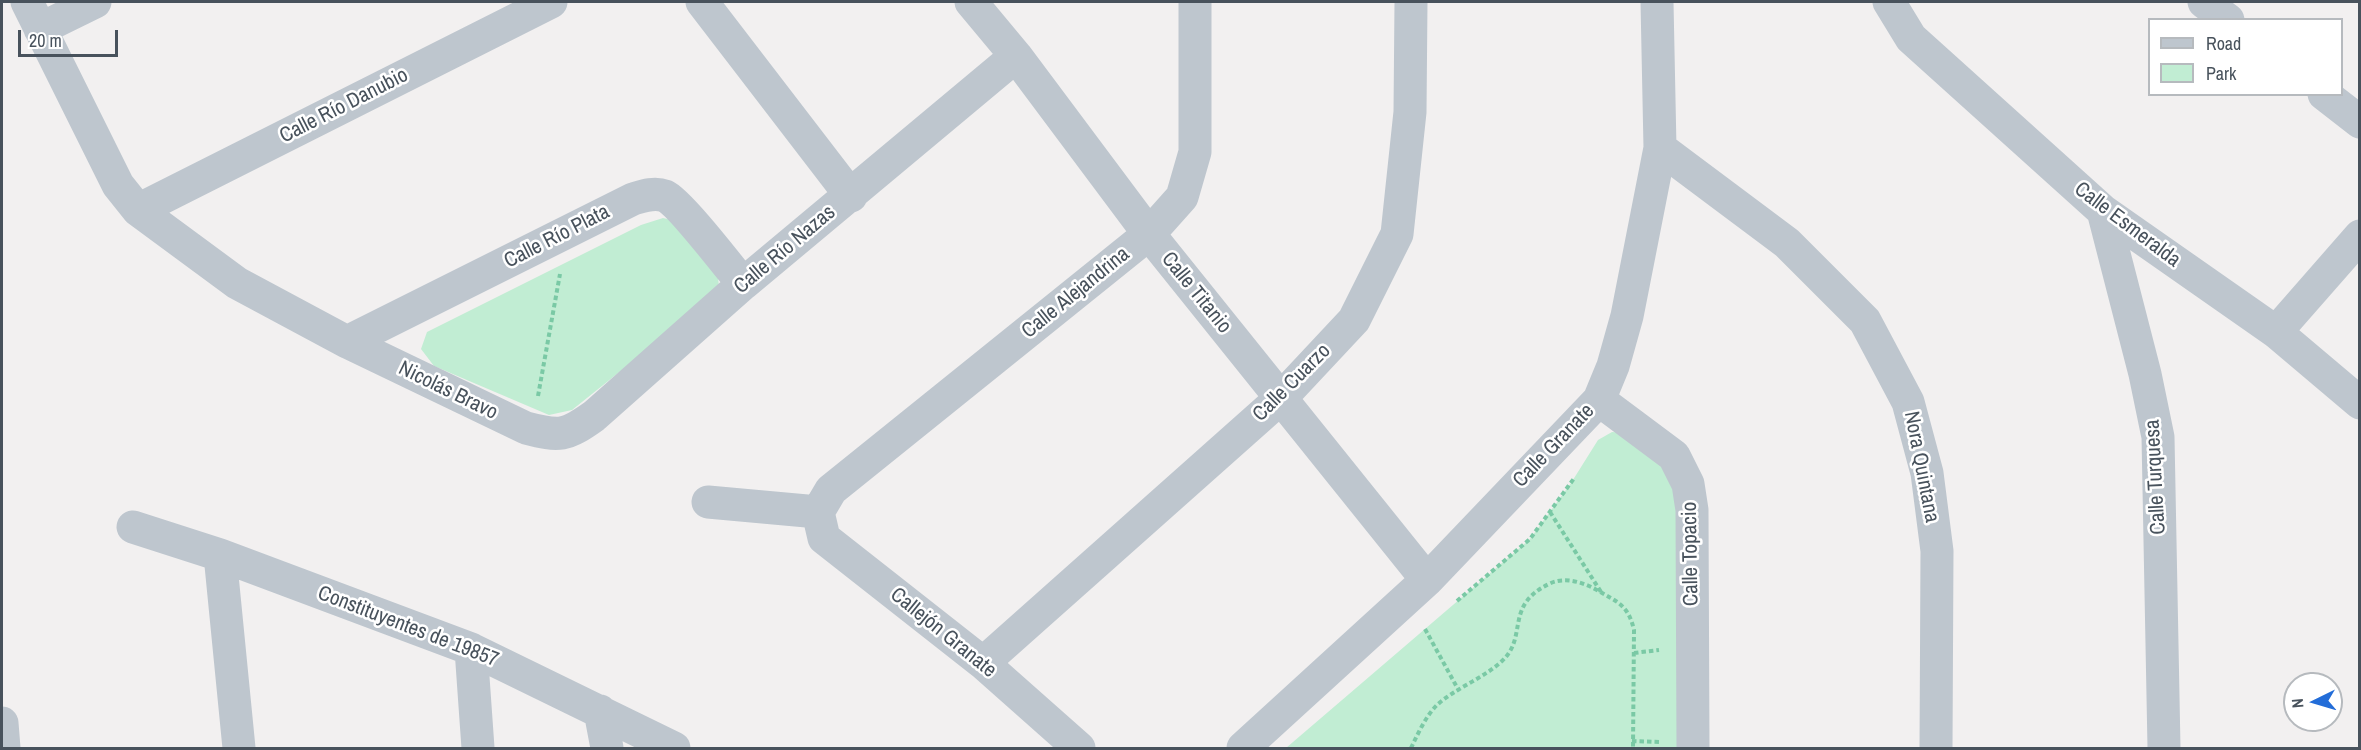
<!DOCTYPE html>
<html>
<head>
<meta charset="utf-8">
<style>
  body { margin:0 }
  #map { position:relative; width:2361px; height:750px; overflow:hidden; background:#f2f0f0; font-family:"Archivo Narrow",sans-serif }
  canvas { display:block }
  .frame { position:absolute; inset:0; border:3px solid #48525c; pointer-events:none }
  .legend { position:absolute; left:2148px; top:18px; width:195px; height:78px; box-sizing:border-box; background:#fff; border:2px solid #b6babe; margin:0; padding:8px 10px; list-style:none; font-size:18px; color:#48525c }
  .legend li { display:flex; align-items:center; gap:12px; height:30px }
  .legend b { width:30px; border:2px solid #b6babe }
  .north { position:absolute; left:2283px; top:672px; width:60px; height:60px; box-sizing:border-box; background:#fff; border:2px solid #b6babe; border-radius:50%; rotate:265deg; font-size:16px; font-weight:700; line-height:24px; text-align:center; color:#48525c }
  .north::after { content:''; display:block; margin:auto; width:21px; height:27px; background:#236dd8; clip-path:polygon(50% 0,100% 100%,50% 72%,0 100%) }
  .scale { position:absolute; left:18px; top:30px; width:100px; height:27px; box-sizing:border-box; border:3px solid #48525c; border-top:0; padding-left:8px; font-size:18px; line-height:21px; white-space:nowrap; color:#48525c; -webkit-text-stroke:4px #fff; paint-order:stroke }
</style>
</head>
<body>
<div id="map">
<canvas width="2361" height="750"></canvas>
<div class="frame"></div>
<ul class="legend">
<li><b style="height:8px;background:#bec6ce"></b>Road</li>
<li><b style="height:16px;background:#c1edd3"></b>Park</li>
</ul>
<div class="north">N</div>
<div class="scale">20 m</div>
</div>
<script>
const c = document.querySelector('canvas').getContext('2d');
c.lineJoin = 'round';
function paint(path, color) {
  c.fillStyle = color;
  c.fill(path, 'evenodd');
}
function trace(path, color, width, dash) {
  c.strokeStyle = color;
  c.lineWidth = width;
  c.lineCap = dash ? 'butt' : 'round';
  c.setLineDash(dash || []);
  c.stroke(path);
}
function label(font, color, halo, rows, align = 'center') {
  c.font = font + ' "Archivo Narrow",sans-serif';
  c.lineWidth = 5;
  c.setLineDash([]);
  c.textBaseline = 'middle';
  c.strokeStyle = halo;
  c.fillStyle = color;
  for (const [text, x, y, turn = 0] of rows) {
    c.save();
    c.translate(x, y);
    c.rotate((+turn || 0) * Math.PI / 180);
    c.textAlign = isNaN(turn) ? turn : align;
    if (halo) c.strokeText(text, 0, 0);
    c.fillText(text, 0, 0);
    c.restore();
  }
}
paint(new Path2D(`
  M663 218 676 221 718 277 719 287 713 297 572 410 549 415 434 366 421 349 427 332 641 225Z
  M1612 432 1629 433 1651 449 1678 485 1685 748H1286L1530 539 1571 483 1598 440Z`), '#c1edd3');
trace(new Path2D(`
  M538 396 560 274
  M1550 512 1601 592
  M1457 601 1530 539 1575 477
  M1425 629 1459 691
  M1634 653 1659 650
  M1632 741 1660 742
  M1411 748C1418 734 1425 717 1437 705 1454 689 1484 678 1502 661 1529 636 1503 605 1551 583 1565 577 1582 582 1595 589 1617 602 1628 604 1634 630L1633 748`), '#7ac9a5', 4, [4.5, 3]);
trace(new Path2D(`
  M27 2 118 185 138 210 237 283 347 342 526 428C560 437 566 436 594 416L743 284 1016 56
  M702 2 851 196
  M971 2 1016 56 1149 234 1427 580
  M1889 2 1911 38 2103 211 2276 332 2360 403
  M2204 2 2228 20
  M40 29 95 2
  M2324 94 2360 122
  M1660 148 1787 243 1865 321 1908 402 1927 473 1937 551 1936 748
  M138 210 551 2
  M2103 211 2145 374 2158 437 2164 748
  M2276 332 2360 236
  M347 342 633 199C643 196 654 192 665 196 679 202 730 268 743 284
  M1599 400 1674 456 1688 484 1692 510 1693 748
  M708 502 818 512
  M818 512 831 490 1149 234 1182 197 1195 152V2
  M818 512 824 538 983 663 1079 748
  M133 527 220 555 471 649 674 748
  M220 555 239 748
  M471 649 478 748
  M983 663 1281 398 1354 320 1397 234 1410 112 1411 2
  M600 711 607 748
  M2 723 4 748
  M1243 748 1427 580 1599 400 1613 366 1627 316 1660 148 1657 2`), '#bec6ce', 33);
label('21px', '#48525c', '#fff', [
  ["Calle Río Danubio",344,106,-27],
  ["Calle Esmeralda",2127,225,37],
  ["Calle Río Plata",557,237,-27],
  ["Calle Río Nazas",785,250,-40],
  ["Calle Alejandrina",1076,293,-39],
  ["Calle Titanio",1196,293,51],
  ["Calle Cuarzo",1292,383,-45],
  ["Nicolás Bravo",448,391,26],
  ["Calle Granate",1554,446,-46],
  ["Nora Quintana",1921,467,79],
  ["Calle Turquesa",2156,477,-93],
  ["Calle Topacio",1691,554,-91],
  ["Constituyentes de 19857",408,627,21],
  ["Callejón Granate",943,633,39]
]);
</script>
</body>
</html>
